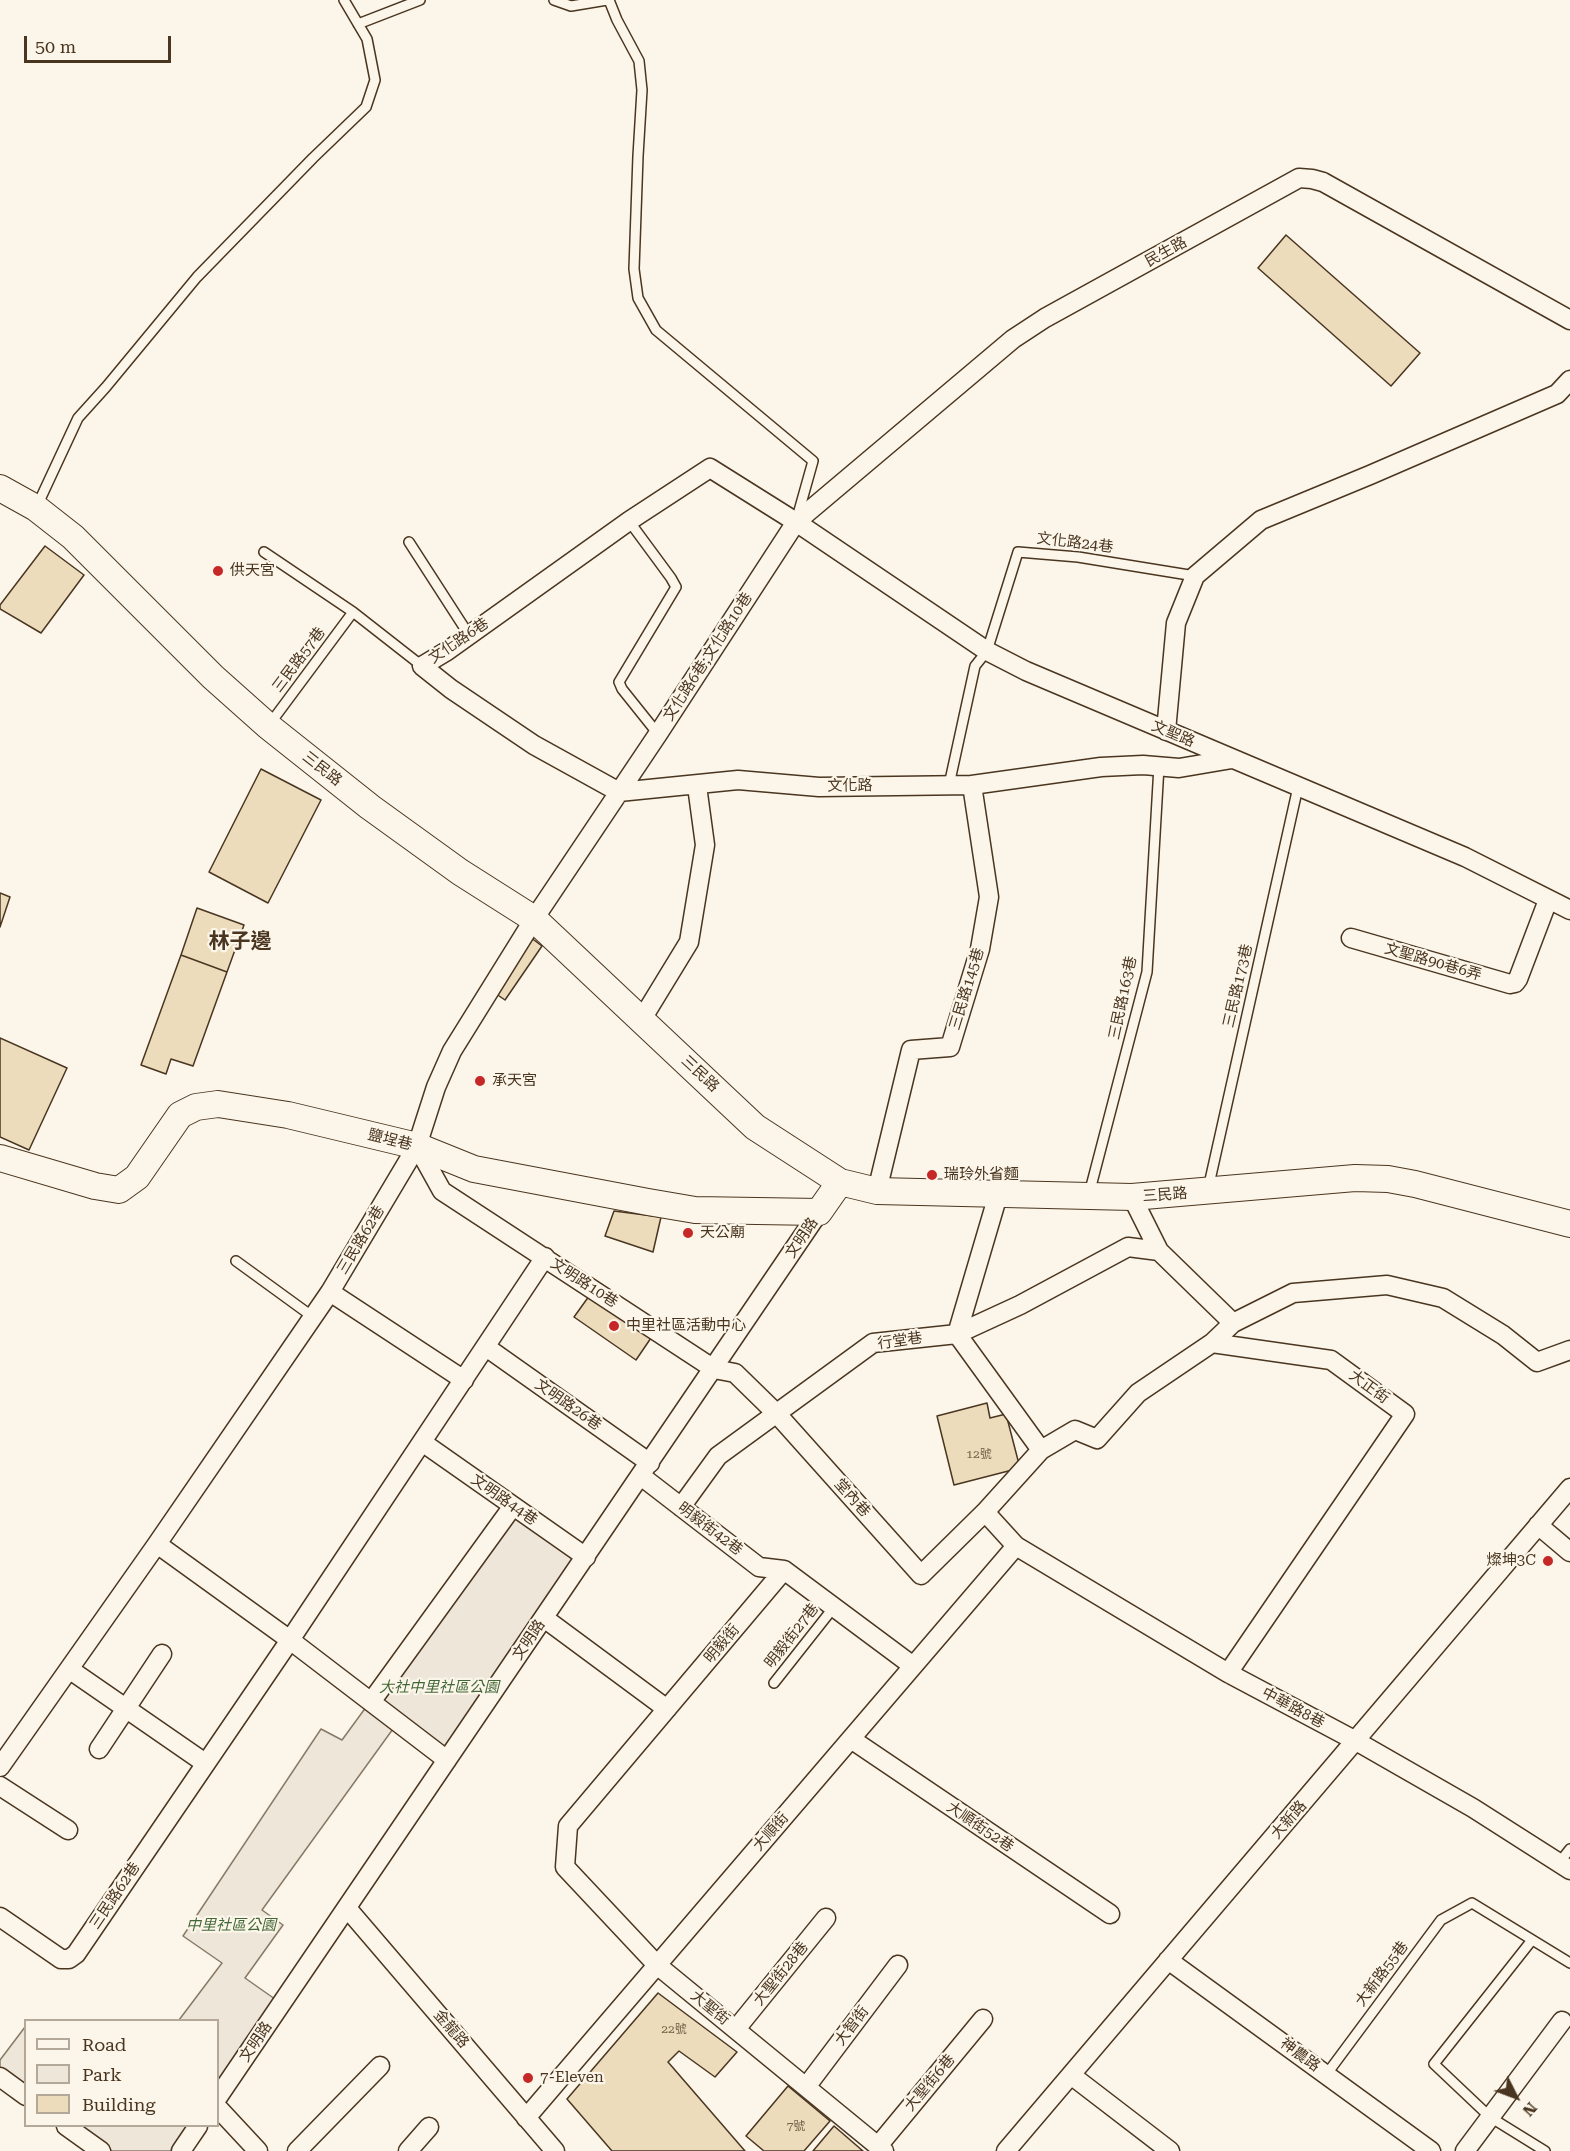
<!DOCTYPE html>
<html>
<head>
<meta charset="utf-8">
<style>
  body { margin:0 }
  #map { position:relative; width:1570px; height:2151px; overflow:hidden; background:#fbf6e9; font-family:"Roboto Serif",serif }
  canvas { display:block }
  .legend { position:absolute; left:24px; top:2019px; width:195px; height:108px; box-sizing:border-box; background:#fbf6e9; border:2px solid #b4a999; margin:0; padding:8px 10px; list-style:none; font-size:18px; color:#4a3520 }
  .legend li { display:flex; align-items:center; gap:12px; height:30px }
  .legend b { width:30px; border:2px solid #b4a999 }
  .north { position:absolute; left:1486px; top:2067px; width:60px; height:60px; -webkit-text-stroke:4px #fbf6e9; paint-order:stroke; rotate:132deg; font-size:16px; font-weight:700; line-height:24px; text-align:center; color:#4a3520 }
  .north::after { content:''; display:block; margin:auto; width:21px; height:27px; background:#4a3520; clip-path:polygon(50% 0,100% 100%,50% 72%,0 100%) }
  .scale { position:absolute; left:24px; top:36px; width:147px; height:27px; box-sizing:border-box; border:3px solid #4a3520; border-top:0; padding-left:8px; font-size:18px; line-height:21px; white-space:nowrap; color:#4a3520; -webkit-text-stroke:4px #fbf6e9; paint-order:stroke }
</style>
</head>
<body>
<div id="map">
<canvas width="1570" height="2151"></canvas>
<ul class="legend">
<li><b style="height:8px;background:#fbf6e9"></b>Road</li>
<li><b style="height:16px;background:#ede6d9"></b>Park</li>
<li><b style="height:16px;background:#ecdcbc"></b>Building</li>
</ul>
<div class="north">N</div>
<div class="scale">50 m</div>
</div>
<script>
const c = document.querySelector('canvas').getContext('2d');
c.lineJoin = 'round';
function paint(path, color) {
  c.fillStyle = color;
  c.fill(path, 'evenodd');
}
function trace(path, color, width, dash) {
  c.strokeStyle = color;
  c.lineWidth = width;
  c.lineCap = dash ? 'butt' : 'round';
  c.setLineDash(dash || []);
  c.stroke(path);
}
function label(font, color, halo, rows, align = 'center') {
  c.font = font + ' "Roboto Serif","Noto Sans TC",serif';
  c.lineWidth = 4.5;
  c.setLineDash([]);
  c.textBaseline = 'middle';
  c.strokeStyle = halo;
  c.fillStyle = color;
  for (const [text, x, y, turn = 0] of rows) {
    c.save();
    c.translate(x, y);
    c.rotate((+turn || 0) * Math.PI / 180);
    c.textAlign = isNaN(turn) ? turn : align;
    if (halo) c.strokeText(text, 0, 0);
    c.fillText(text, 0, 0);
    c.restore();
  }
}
const green = new Path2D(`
  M513 1506 586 1557 447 1760 398 1722 262 1910 283 1925 245 1978 282 2004 218 2098V2020H179L222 1963 183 1936 321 1729 342 1740Z
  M25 2027V2096L0 2077V2060Z
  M66 2126H198L181 2151H101Z`);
paint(green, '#ede6d9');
trace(green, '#887966', 1.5);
const building = new Path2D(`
  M1286 235 1420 353 1391 386 1258 268Z
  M45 546 84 575 41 633 0 609V605Z
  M261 769 321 800 268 903 209 872Z
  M0 893 10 897 0 927Z
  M197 908 244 925 227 972 181 955Z
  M530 937 542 946 505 1000 492 991Z
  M181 955 227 972 193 1066 171 1059 166 1074 141 1065Z
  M0 1038 67 1068 29 1150 0 1137Z
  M614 1211 661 1217 653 1252 605 1236Z
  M592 1292 653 1335 636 1360 574 1317Z
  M987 1403 990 1418 1006 1414 1020 1468 954 1485 937 1416Z
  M658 1993 737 2052 715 2077 679 2051 668 2062 745 2151H612L567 2099Z
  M788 2086 830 2121 804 2151H764L746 2136Z
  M834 2126 863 2151H813Z`);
paint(building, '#ecdcbc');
trace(building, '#4a3520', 1.5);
const lane = new Path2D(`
  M554 0 571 6 607 0
  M609 0 617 20 639 61 642 90 638 156 634 269 638 298 656 330 813 461 797 518
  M358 24 420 0
  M37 506 78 418 106 387 197 277 313 158 366 107 375 80 367 39 344 0
  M629 521 671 578 676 587 619 682 622 689 658 734
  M409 542 469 635
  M264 552 353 612 422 666
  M269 725 353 612
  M949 785 975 666 987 651 1018 552 1078 557 1195 576
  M1208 1189 1298 787
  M1089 1194 1147 972 1159 766
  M236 1261 313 1317
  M774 1683 834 1607
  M1559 1863 1570 1849
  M1532 1940 1434 2064 1490 2117 1545 2151
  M1326 2075 1441 1920 1472 1903 1570 1963`);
const street = new Path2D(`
  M1166 731 1176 623 1195 576 1261 520 1370 475 1557 394 1570 380
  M619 792 534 745 451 689 422 666 447 651 629 521 710 468 796 522 987 651 1026 671 1465 857 1570 910
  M619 792 738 780 819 787 972 785 1101 767 1143 765 1179 768 1232 759
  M1351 938 1510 984 1515 983 1518 979 1548 900
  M642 1019 689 942 705 845 697 786
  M417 1146 442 1191 714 1369 735 1373 777 1414 921 1575 985 1512
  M877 1191 911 1050 950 1047 980 949 989 897 972 785
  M998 1195 957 1334 1041 1450
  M1132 1197 1159 1251 1233 1323 1212 1343 1331 1360 1405 1414 1228 1673
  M330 1292 464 1380
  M1233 1323 1293 1293 1387 1285 1443 1298 1503 1335 1537 1362 1570 1350
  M1212 1343 1138 1393 1097 1439 1075 1430 1041 1450 985 1512 1016 1546 1228 1673 1356 1741 1473 1808 1570 1870
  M486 1347 650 1463
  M422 1442 586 1557
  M641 1476 759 1567 784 1570
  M681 1507 718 1456 873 1343 957 1334 1020 1305 1128 1247 1159 1251
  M1538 1525 1570 1552
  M157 1544 290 1640 447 1760
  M544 1618 667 1709
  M69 1669 205 1763
  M371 1702 513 1506
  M851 1739 1110 1914
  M99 1749 162 1654
  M0 1767 157 1544 330 1292 417 1146 436 1087 452 1051 534 919 658 734 796 522 1013 339 1045 318 1299 178 1312 179 1323 182 1570 320
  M0 1786 68 1830
  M347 1908 555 2151
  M0 1917 61 1959H69L76 1954 290 1640 545 1257
  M1168 1960 1431 2151
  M736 2029 826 1918
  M1071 2075 1170 2151
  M0 2077 26 2096
  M806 2087 898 1965
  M218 2097 819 1212
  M218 2108 258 2151
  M526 2118 1016 1546
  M66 2126 101 2151
  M878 2146 983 2019
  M181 2151 198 2126
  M297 2151 380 2066
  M408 2151 429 2127
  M884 2151 657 1965 565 1867 568 1826 784 1570 913 1666
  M1006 2151 1570 1488
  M1465 2151 1562 2021`);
const secondary = new Path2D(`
  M0 488 36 508 73 537 213 677 268 726 370 807 460 872 534 919 755 1127 840 1182 877 1191 1132 1197 1355 1178 1388 1179 1415 1184 1570 1224
  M0 1158 95 1186 119 1190 137 1177 180 1115 196 1107 218 1104 288 1115 417 1146 474 1169 648 1202 695 1210 819 1212 840 1182`);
trace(lane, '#4a3520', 12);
trace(street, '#4a3520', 21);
trace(secondary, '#4a3520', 28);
trace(lane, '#fbf6e9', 9);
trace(street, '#fbf6e9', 18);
trace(secondary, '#fbf6e9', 26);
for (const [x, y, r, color] of [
  [218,571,6,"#c62828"],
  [480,1081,6,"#c62828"],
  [932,1175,6,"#c62828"],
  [688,1233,6,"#c62828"],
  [614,1326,6,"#c62828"],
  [1548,1561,6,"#c62828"],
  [528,2078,6,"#c62828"]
]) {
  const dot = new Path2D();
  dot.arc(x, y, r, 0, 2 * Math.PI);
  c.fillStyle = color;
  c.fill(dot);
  trace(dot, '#fbf6e9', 2);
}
label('12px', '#725f47', null, [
  ["12號",979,1454],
  ["22號",674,2029],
  ["7號",796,2126]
]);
label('15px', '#4a3520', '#fbf6e9', [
  ["民生路",1166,252,-29],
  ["文化路24巷",1075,543,7],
  ["文化路6巷",459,641,-34],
  ["文化路6巷;文化路10巷",708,657,-57],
  ["三民路57巷",299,660,-53],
  ["文聖路",1173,734,23],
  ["三民路",322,769,38],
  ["文化路",850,786,-1],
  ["文聖路90巷6弄",1433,962,16],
  ["三民路173巷",1238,986,-77],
  ["三民路145巷",967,989,-73],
  ["三民路163巷",1123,998,-78],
  ["三民路",700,1074,43],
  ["鹽埕巷",390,1140,14],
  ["三民路",1165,1195,-4],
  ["文明路",802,1238,-56],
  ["三民路62巷",361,1240,-59],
  ["文明路10巷",584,1283,33],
  ["行堂巷",900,1341,-8],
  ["大正街",1369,1387,36],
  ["文明路26巷",568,1405,35],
  ["堂內巷",852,1498,48],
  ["文明路44巷",504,1500,35],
  ["明毅街42巷",710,1529,37],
  ["明毅街27巷",792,1636,-52],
  ["文明路",529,1640,-56],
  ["明毅街",722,1644,-50],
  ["中華路8巷",1293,1708,28],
  ["大新路",1289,1820,-49],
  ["大順街52巷",980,1827,34],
  ["大順街",771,1832,-49],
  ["三民路62巷",115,1896,-56],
  ["大聖街28巷",781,1974,-51],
  ["大新路55巷",1382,1974,-53],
  ["大聖街",710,2008,39],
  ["大智街",852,2026,-53],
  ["金龍路",451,2029,49],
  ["文明路",256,2042,-56],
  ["神農路",1300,2055,36],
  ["大聖街6巷",930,2083,-50]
]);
label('15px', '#4a3520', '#fbf6e9', [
  ["供天宮",230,571],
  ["承天宮",492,1081],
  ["瑞玲外省麵",944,1175],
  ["天公廟",700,1233],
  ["中里社區活動中心",626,1326],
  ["燦坤3C",1536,1561,"right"],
  ["7-Eleven",540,2078]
], 'left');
label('italic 15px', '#436837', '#fbf6e9', [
  ["大社中里社區公園",439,1688],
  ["中里社區公園",231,1926]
]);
label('bold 21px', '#4a3520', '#fbf6e9', [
  ["林子邊",240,942]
]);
</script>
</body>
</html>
